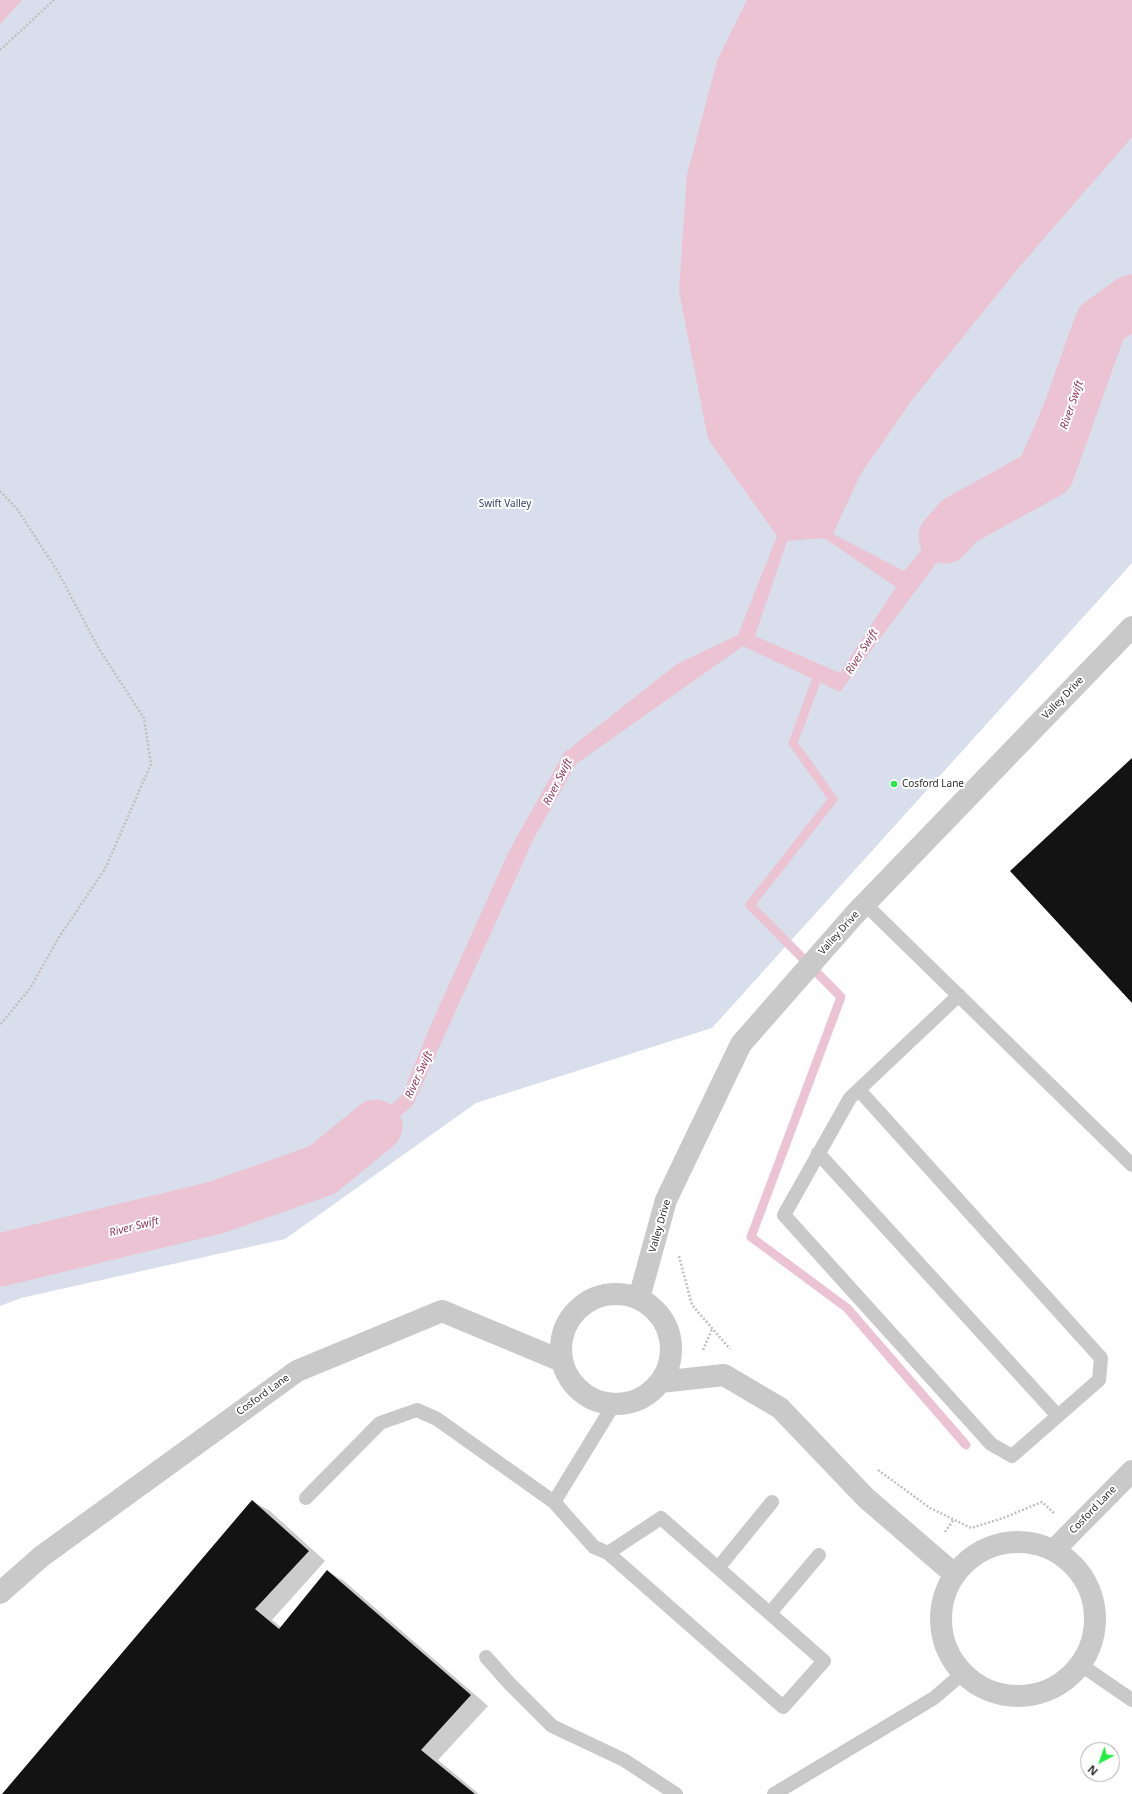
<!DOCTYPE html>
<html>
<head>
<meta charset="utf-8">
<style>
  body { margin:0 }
  #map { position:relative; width:1132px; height:1794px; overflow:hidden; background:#fff; font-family:"Noto Sans",sans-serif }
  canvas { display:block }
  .north { position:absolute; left:1080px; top:1742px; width:40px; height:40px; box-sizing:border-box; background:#fff; border:1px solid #ababab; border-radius:50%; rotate:221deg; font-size:11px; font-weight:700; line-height:16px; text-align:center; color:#2c2c2c }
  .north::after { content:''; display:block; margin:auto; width:14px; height:18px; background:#25ec44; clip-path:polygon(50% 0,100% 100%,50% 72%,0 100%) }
</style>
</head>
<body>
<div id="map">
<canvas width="1132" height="1794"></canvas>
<div class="north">N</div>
</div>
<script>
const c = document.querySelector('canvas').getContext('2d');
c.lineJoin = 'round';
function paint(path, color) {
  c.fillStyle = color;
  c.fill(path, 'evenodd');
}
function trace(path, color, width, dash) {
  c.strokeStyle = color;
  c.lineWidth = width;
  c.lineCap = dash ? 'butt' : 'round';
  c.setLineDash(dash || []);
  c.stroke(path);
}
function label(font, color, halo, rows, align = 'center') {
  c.font = font + ' "Noto Sans",sans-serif';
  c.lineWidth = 4;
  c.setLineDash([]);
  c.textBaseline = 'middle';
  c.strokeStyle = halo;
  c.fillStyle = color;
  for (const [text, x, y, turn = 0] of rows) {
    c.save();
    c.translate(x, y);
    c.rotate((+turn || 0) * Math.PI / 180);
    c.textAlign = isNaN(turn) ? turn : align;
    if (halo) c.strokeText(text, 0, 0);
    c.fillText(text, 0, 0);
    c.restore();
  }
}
paint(new Path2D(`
  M0 0H1132V563L712 1028 476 1103 285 1239 21 1298 0 1306Z`), '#d8deeb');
paint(new Path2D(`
  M0 0H22L0 24Z
  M747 0H1132V137L1020 266 912 400 860 475 833 534 904 571 941 527 1018 464 1080 321 1132 290V307L1088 333 1045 467 964 526 840 692 743 646 576 764 534 838 413 1105 301 1200 255 1214H164L67 1239 0 1262V1250L86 1223 165 1207 245 1206 298 1190 402 1095 429 1029 509 851 564 753 677 664 738 635 777 536 708 439 679 291 687 175 717 61ZM824 538 896 587 840 673 755 636 787 541Z`), '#ecc3d2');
paint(new Path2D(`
  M252 1501 270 1511 325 1561 272 1620 282 1628 327 1571 344 1581 488 1706 438 1760 479 1794H4Z`), '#0003');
trace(new Path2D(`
  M819 673 793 743 833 799 750 905 841 997 751 1237 847 1308 966 1445`), '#ecc3d2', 9);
trace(new Path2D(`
  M945 537 959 521 1048 472 1101 323 1132 301
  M0 1260 218 1207 322 1170 376 1126`), '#ecc3d2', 53);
paint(new Path2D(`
  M1132 758V1003L1010 871Z
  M252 1500 309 1551 255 1609 279 1629 327 1570 471 1695 421 1750 475 1794H2Z`), '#131313');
trace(new Path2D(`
  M0 50 54 0
  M0 491 17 509 58 572 99 649 144 718 151 764 105 869 59 937 31 987 0 1025
  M679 1256 692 1305 730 1349
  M703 1350 712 1329
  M878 1470 930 1508 971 1528 1003 1518 1042 1502 1055 1514
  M945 1532 954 1519`), '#c0c0c0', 2.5, [2, 2]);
trace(new Path2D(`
  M865 904 1132 1165
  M859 1090 1101 1358 1099 1380 1012 1456 991 1444 784 1215 850 1098 959 995
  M818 1153 1058 1416
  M306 1498 380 1423 417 1410 437 1419 554 1502 594 1547 608 1553 783 1707 824 1661 661 1518 608 1553
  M554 1502 614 1404
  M718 1568 772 1502
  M770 1613 819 1555
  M486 1657 509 1683 552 1726 624 1760 676 1794
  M1081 1665 1132 1700
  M774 1794 934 1698 963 1673`), '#c9c9c9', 14);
trace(new Path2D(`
  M561 1349a55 55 0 1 1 110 0a55 55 0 1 1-110 0Z
  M639 1298 666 1200 741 1044 855 914 1132 627
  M660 1382 724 1375 780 1408 866 1498 954 1574
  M941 1619a77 77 0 1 1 154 0a77 77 0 1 1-154 0Z
  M1054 1550 1132 1471
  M0 1593 42 1556 297 1371 442 1311 562 1361`), '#c9c9c9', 22);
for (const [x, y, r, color] of [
  [894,784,4,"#25ec44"]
]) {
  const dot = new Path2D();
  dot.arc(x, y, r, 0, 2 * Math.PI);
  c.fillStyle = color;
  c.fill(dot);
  trace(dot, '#fff', 1.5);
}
label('10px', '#384469', '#fff', [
  ["Swift Valley",505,504]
]);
label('10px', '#2c2c2c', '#fff', [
  ["Valley Drive",1063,698,-46],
  ["Valley Drive",839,933,-48],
  ["Valley Drive",660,1226,-74],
  ["Cosford Lane",263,1395,-36],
  ["Cosford Lane",1093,1510,-46]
]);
label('10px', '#2c2c2c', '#fff', [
  ["Cosford Lane",902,784]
], 'left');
label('italic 11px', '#903859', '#fff', [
  ["River Swift",1072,405,-71],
  ["River Swift",862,652,-58],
  ["River Swift",558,782,-63],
  ["River Swift",419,1075,-65],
  ["River Swift",134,1227,-14]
]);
</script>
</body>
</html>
